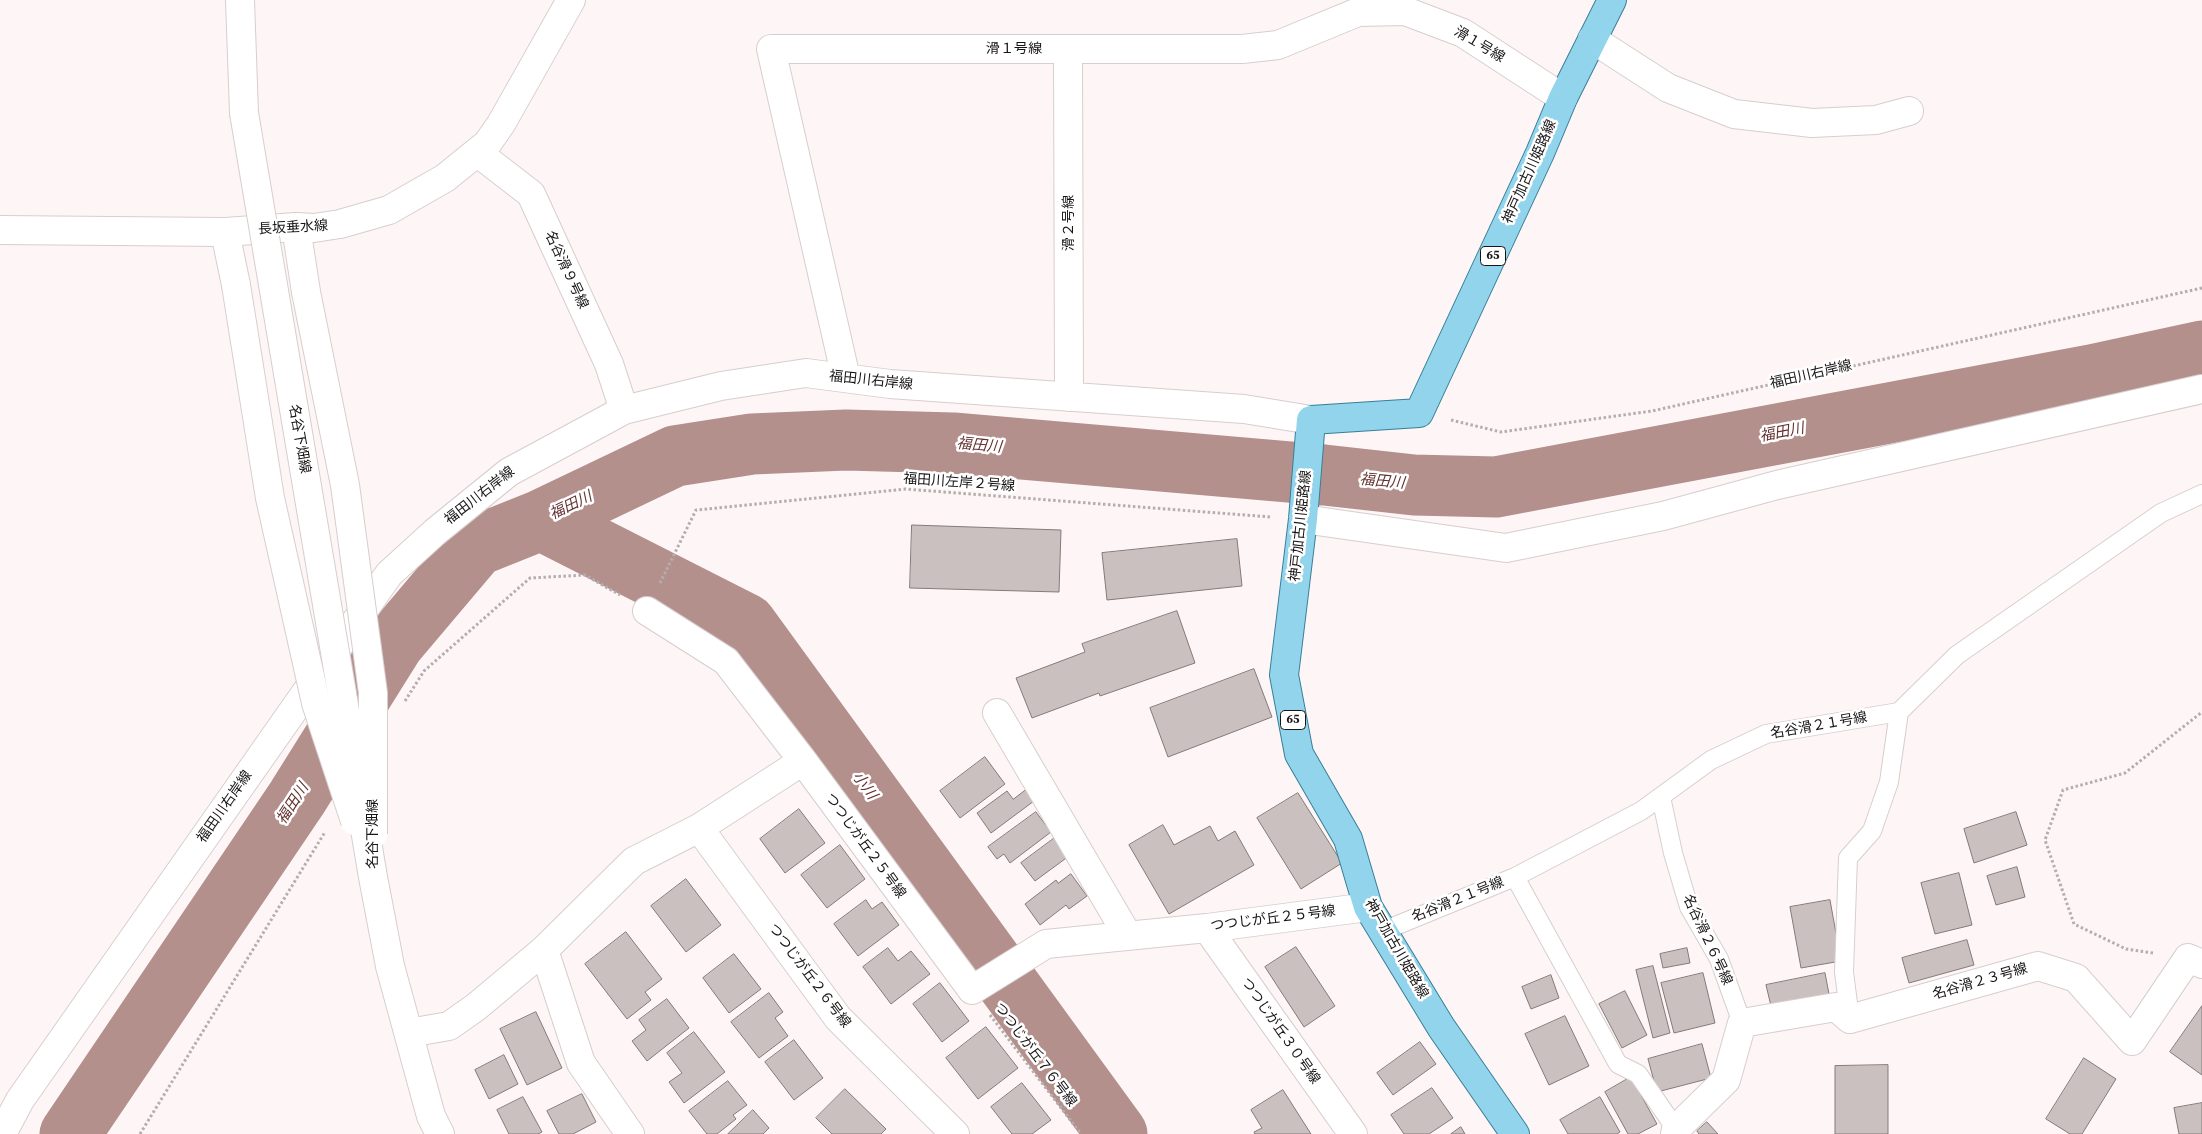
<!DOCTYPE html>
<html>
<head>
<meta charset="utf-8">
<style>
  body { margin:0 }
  canvas { display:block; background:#fef6f6 }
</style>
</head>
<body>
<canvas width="2202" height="1134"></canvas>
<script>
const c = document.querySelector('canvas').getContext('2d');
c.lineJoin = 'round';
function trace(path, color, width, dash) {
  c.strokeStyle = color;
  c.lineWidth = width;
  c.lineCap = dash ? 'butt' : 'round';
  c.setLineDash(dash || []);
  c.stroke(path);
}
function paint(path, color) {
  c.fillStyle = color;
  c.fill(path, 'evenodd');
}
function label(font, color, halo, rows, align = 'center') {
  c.font = font + ' "Source Serif 4","Noto Sans JP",serif';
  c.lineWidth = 5;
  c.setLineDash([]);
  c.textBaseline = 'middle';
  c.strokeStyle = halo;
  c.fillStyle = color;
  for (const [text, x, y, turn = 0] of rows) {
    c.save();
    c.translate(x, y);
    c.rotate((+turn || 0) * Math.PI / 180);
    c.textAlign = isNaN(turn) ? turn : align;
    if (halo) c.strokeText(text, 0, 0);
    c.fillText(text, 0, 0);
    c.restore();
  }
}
trace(new Path2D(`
  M541 520 746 624 1117 1134
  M70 1134 297 798 394 643 476 546 541 520 675 456 752 444 846 440 953 443 1324 475 1414 485 1496 487 2091 375 2202 351`), '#b4908d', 61);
const building = new Path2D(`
  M912 525 1061 530 1059 592 910 588Z
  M1237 539 1242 586 1107 600 1102 553Z
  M1177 611 1195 663 1100 696 1099 693 1032 718 1016 678 1085 652 1082 644Z
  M1254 669 1272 717 1168 757 1150 708Z
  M985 757 1005 784 960 818 940 791Z
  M1026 790 1034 801 991 833 977 813 1007 791 1013 799Z
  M1298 793 1342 863 1301 889 1257 818Z
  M799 809 825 843 785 873 760 839Z
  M1036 812 1051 832 1010 863 1004 854 997 859 988 847Z
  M2016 812 2027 845 1974 863 1964 829Z
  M1163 825 1174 845 1210 826 1218 841 1235 831 1254 865 1169 914 1129 845Z
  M1056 837 1069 856 1035 881 1021 863Z
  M840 845 865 879 827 908 801 875Z
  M2017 867 2025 897 1996 905 1987 876Z
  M1959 873 1972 925 1935 934 1921 883Z
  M1071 874 1087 896 1069 909 1066 905 1040 925 1025 904 1056 880 1058 883Z
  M686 879 721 925 686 952 651 906Z
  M866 900 872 909 882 902 899 925 858 956 834 924Z
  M1830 900 1841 961 1801 968 1790 907Z
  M626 932 662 979 645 992 651 1000 627 1019 585 964Z
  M1967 940 1974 965 1909 983 1902 958Z
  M1296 947 1335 1006 1304 1027 1265 967Z
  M888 948 898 961 911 951 930 974 891 1004 863 967Z
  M1687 948 1690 963 1663 968 1660 954Z
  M734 954 761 989 729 1013 703 978Z
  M1653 966 1670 1033 1653 1038 1636 970Z
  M1703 973 1715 1023 1674 1033 1661 983Z
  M1825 973 1829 994 1771 1006 1766 985Z
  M1551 975 1559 998 1531 1009 1522 987Z
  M940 983 969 1021 942 1042 913 1004Z
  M1625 991 1647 1035 1622 1048 1599 1004Z
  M769 993 783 1012 775 1018 788 1036 759 1058 731 1022Z
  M667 999 689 1028 647 1061 632 1041 646 1030 639 1020Z
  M2202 1006V1075L2170 1052Z
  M536 1012 562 1068 527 1085 500 1029Z
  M1565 1016 1589 1066 1549 1085 1525 1034Z
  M986 1027 1018 1068 978 1099 946 1058Z
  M694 1032 725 1072 684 1103 669 1082 682 1073 667 1053Z
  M794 1040 823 1078 794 1100 765 1062Z
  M1420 1042 1436 1064 1393 1095 1377 1073Z
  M1702 1044 1711 1078 1657 1092 1648 1059Z
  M504 1055 518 1084 489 1099 475 1070Z
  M2084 1058 2116 1079 2082 1134H2070L2046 1119Z
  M1888 1065V1134H1835V1066Z
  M1631 1077 1657 1124 1638 1134H1628L1605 1092Z
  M728 1081 747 1105 733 1115 736 1119 717 1134H707L689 1111Z
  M1022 1083 1051 1120 1032 1134H1012L991 1107Z
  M1432 1088 1453 1118 1429 1134H1404L1391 1115Z
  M845 1089 886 1129 881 1134H832L816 1118Z
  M1283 1090 1311 1134H1255L1254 1132 1262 1128 1251 1110Z
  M582 1094 596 1122 573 1134H559L547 1111Z
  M523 1097 542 1132 538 1134H509L497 1110Z
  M1600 1097 1620 1132 1617 1134H1568L1560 1120Z
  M2202 1103V1134H2179L2174 1108Z
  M753 1110 769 1128 763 1134H728Z
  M1707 1122 1718 1134H1699L1697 1131Z
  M1461 1127 1465 1134H1451Z`);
paint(building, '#c9c0bf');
trace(building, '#837a7a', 1);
const lane = new Path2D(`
  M1661 797 1673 853 1689 907 1719 959 1742 1023
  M1515 877 1618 1064 1638 1074 1676 1129
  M1383 931 1515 877 1641 811 1711 760 1766 734 1899 712 1957 655 2161 513 2202 494
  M1850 1019 1844 972 1848 858 1872 831 1889 782 1899 712`);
const street = new Path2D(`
  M1592 39 1668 88 1734 114 1812 123 1876 120 1909 111
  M1068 49 1069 397
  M478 153 531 194 609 364 624 410
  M296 227 306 292
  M225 232 236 285
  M846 378 771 49H1242L1278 45 1358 12 1405 11 1463 33 1563 98
  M1303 519 1506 548 1663 516 1777 485 2202 389
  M647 611 726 661 803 761
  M997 713 1128 936
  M699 828 838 1018 955 1134
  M1207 928 1353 1134
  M544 950 581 1063 630 1134
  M409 1033 449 1026 476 1007 544 950 634 861 699 828 803 761 972 990 1046 944 1207 928 1368 907
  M2 1134 20 1100 389 574 435 532 509 472 624 410 721 386 806 373 890 384 1244 409 1311 420
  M1675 1134 1676 1129 1726 1080 1742 1023 1836 1007 1850 1019 2038 966 2076 978 2132 1041 2188 958 2202 964`);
const secondary = new Path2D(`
  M240 0 244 113
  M0 230 225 232 296 227 314 228 340 224 389 210 445 178 487 144 501 124 571 0
  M390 966 431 1116 440 1134`);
const primary = new Path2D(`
  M1515 1134 1441 1027 1368 907 1348 839 1299 754 1284 675 1303 519 1311 420 1419 413 1540 153 1563 98 1612 0`);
trace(lane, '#d7cecd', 20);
trace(street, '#d7cecd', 30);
trace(secondary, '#d7cecd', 30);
trace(primary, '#377f98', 30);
trace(new Path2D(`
  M1451 420 1501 432 1652 411 2202 288
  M660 583 696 510 905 489 1271 517
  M405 701 424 671 530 578 585 575 620 595
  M2153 953 2126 949 2074 924 2045 840 2063 790 2125 773 2202 712
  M990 1015 1081 1134
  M140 1134 325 832`), '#b4aeae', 3, [2.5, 2.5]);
trace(lane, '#fff', 18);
trace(street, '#fff', 28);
trace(secondary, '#fff', 28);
trace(primary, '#91d4ec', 28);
const streetBridge = new Path2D(`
  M236 285 270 498 316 703 355 821
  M306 292 345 485 373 693V834`);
const secondaryBridge = new Path2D(`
  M244 113 373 877 390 966`);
trace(streetBridge, '#d7cecd', 30, []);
trace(secondaryBridge, '#d7cecd', 30, []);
trace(streetBridge, '#fff', 28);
trace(secondaryBridge, '#fff', 28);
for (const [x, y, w] of [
  [1493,256,25],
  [1293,720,25]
]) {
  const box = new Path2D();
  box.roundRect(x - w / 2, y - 9.5, w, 19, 4);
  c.fillStyle = '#fff';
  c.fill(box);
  trace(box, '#181515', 1);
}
label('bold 12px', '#181515', null, [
  ["65",1493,256],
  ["65",1293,720]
]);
label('14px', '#181515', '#fff', [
  ["滑１号線",1479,45,31],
  ["滑１号線",1014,49],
  ["神戸加古川姫路線",1530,172,-66],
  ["滑２号線",1069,223,-90],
  ["長坂垂水線",293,228,-3],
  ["名谷滑９号線",566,270,65],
  ["福田川右岸線",1811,375,-13],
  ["福田川右岸線",871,381,6],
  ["名谷下畑線",299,439,80],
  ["福田川左岸２号線",959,483,4],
  ["福田川右岸線",480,496,-38],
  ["神戸加古川姫路線",1301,526,-84],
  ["名谷滑２１号線",1819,726,-10],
  ["福田川右岸線",225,807,-55],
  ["名谷下畑線",373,834,-90],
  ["つつじが丘２５号線",865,846,54],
  ["名谷滑２１号線",1458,900,-22],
  ["つつじが丘２５号線",1273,919,-7],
  ["名谷滑２６号線",1707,940,65],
  ["神戸加古川姫路線",1396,949,60],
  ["つつじが丘２６号線",809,976,53],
  ["名谷滑２３号線",1980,982,-16],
  ["つつじが丘３０号線",1280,1031,55],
  ["つつじが丘７６号線",1035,1055,53]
]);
label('italic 15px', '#63302f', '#fff', [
  ["福田川",1782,433,-11],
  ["福田川",979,446,5],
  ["福田川",1382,482,5],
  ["福田川",571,506,-26],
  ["小川",864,786,54],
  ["福田川",293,804,-57]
]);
</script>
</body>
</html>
